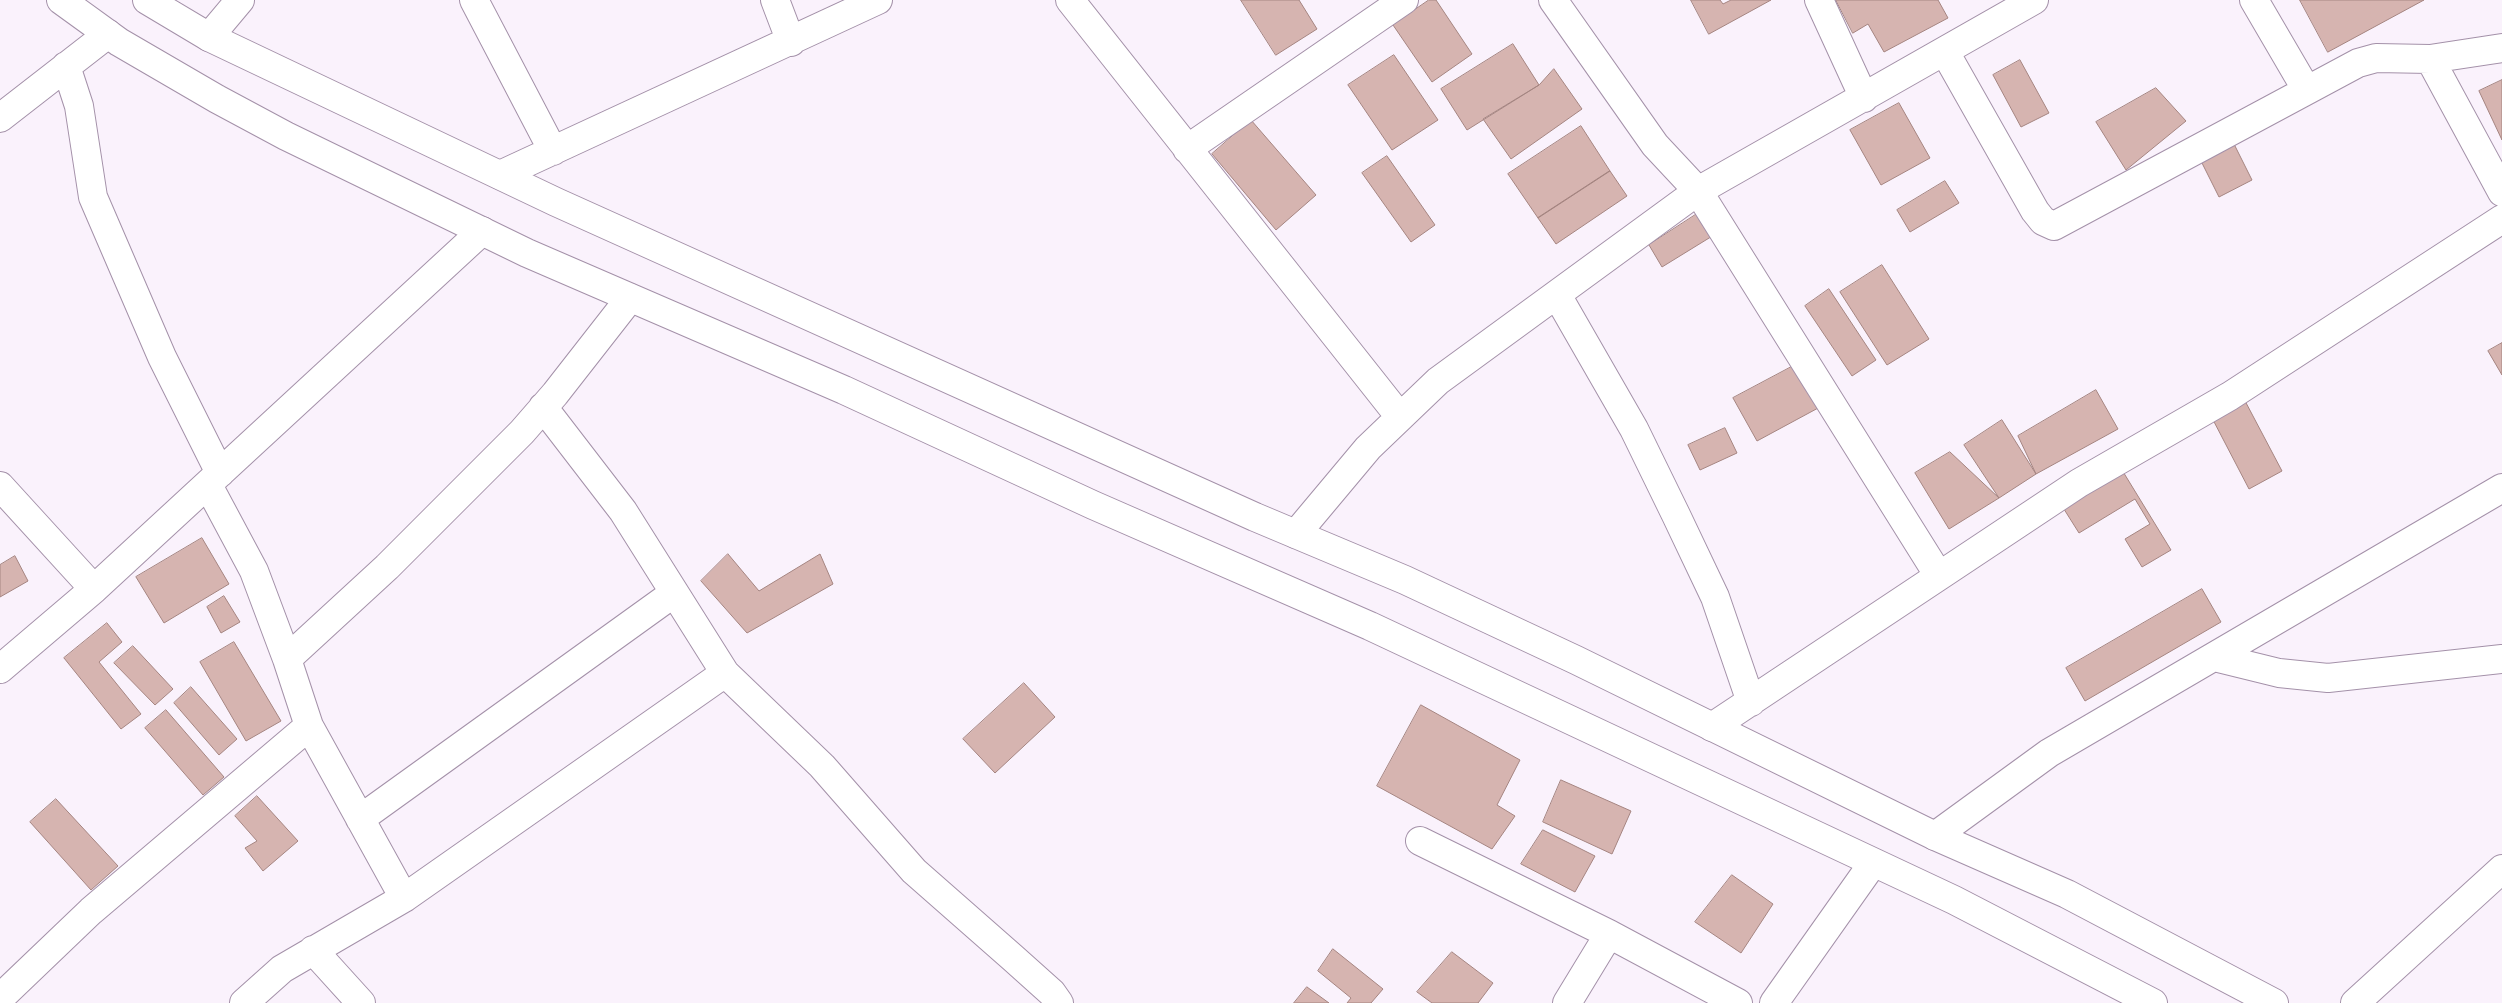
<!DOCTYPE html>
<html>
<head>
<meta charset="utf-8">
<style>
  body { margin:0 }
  canvas { display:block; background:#faf2fc }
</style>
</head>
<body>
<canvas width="2502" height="1003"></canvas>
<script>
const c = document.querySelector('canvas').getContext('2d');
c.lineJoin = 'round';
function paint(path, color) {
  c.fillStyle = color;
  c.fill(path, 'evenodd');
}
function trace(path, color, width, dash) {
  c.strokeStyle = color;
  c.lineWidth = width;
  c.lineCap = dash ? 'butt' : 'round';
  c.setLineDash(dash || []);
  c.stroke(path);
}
const building = new Path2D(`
  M1241 0H1299L1317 29 1276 55Z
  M1429 0H1436L1472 54 1432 82 1393 25Z
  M1691 0H1720L1723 4 1731 0H1771L1709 34Z
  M1836 0H1938L1948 18 1884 52 1868 24 1853 33Z
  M2300 0H2424L2328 52Z
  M1513 44 1539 85 1467 130 1441 89Z
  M1394 55 1438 120 1392 150 1348 85Z
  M2020 60 2049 113 2021 127 1993 75Z
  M1554 69 1582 109 1511 159 1483 119 1539 85Z
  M2502 80V140L2479 91Z
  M2156 88 2186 121 2126 170 2096 122Z
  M1899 103 1930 158 1881 185 1850 130Z
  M1251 120 1316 195 1276 230 1212 154Z
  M1581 126 1610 171 1538 218 1508 174Z
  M2234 144 2252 180 2219 197 2201 161Z
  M1387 156 1435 225 1411 242 1362 173Z
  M1610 171 1627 196 1556 244 1538 218Z
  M1945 181 1959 203 1910 232 1897 210Z
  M1700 212 1714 235 1662 267 1649 245Z
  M1882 265 1929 339 1887 365 1840 292Z
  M1829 289 1876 360 1852 376 1805 306Z
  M2502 343V375L2488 351Z
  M1797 364 1820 407 1757 441 1733 398Z
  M2096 390 2118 429 2036 474 2018 436Z
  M2244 399 2282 471 2249 489 2211 416Z
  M2002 420 2036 474 1999 498 1964 445Z
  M1725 428 1737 453 1700 470 1688 445Z
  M1950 452 1999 498 1949 529 1915 473Z
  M2122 470 2171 550 2142 567 2125 539 2150 524 2135 499 2079 533 2062 506Z
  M202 538 229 584 164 623 136 577Z
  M728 554 759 591 820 554 833 584 747 633 701 581Z
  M15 556 28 581 0 597V565Z
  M2202 589 2221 622 2085 701 2066 668Z
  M224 596 240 622 221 633 207 607Z
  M107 623 122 642 99 662 141 714 121 729 64 658Z
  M234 642 281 721 246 741 200 662Z
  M133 646 173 689 155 705 114 663Z
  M1024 683 1055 717 995 773 963 739Z
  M191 687 237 739 219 755 174 703Z
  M1421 705 1520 760 1497 805 1515 816 1492 849 1377 786Z
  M166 710 224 777 203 795 145 728Z
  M1561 780 1631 811 1612 854 1543 822Z
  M257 796 298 841 263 871 245 848 257 841 235 816Z
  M56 799 118 866 91 890 30 822Z
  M1543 830 1595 856 1575 892 1521 864Z
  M1732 875 1773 904 1741 953 1695 922Z
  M1333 949 1383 989 1371 1003H1347L1351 998 1318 971Z
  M1452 952 1493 983 1478 1003H1432L1417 992Z
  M1307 987 1329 1003H1294Z`);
paint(building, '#d6b4b0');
trace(building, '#a58581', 1);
const minor = new Path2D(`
  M474 0 553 151
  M775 0 791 42
  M1070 0 1400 417
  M1553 0 1655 145 1698 191 1939 576
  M1819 0 1864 98
  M2254 0 2306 89
  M209 37 240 0
  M1945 52 2035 211 2043 221 2054 226 2358 63 2376 58 2430 59 2502 48
  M2430 59 2502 192
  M66 66 79 106 93 197 162 357 220 473
  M0 118 108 34
  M1187 149 1404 0
  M500 175 878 0
  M1557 295 1634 429 1676 515 1715 597 1751 702
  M543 407 623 511 725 673 822 766 914 871 1013 958 1052 993 1059 1003
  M208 485 254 571 287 659 309 726 404 898
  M0 486 94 589
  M1296 534 1368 448 1438 381 1698 191 2034 0
  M2214 657 2279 673 2328 678 2502 659
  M287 659 387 567 522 432 555 394 630 298
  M0 669 94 589 482 231
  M1712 727 2079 483 2230 396 2502 219
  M360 819 674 593
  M1935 836 2049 753 2502 488
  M1420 841 1609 934 1738 1003
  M313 950 361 1003
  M0 998 91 911 309 726
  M244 1003 282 969 404 898 725 673
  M1567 1003 1609 934
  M1774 1003 1873 863
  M2355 1003 2502 869`);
const major = new Path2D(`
  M61 0 119 42 217 99 286 136 527 253 844 390 1093 505 1370 626 1954 900 2153 1003
  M147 0 209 37 556 202 1255 517 1405 580 1576 660 1935 836 2067 894 2274 1003`);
trace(minor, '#a491a9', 30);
trace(major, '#a491a9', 30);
trace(minor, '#fff', 28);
trace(major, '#fff', 28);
</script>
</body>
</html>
